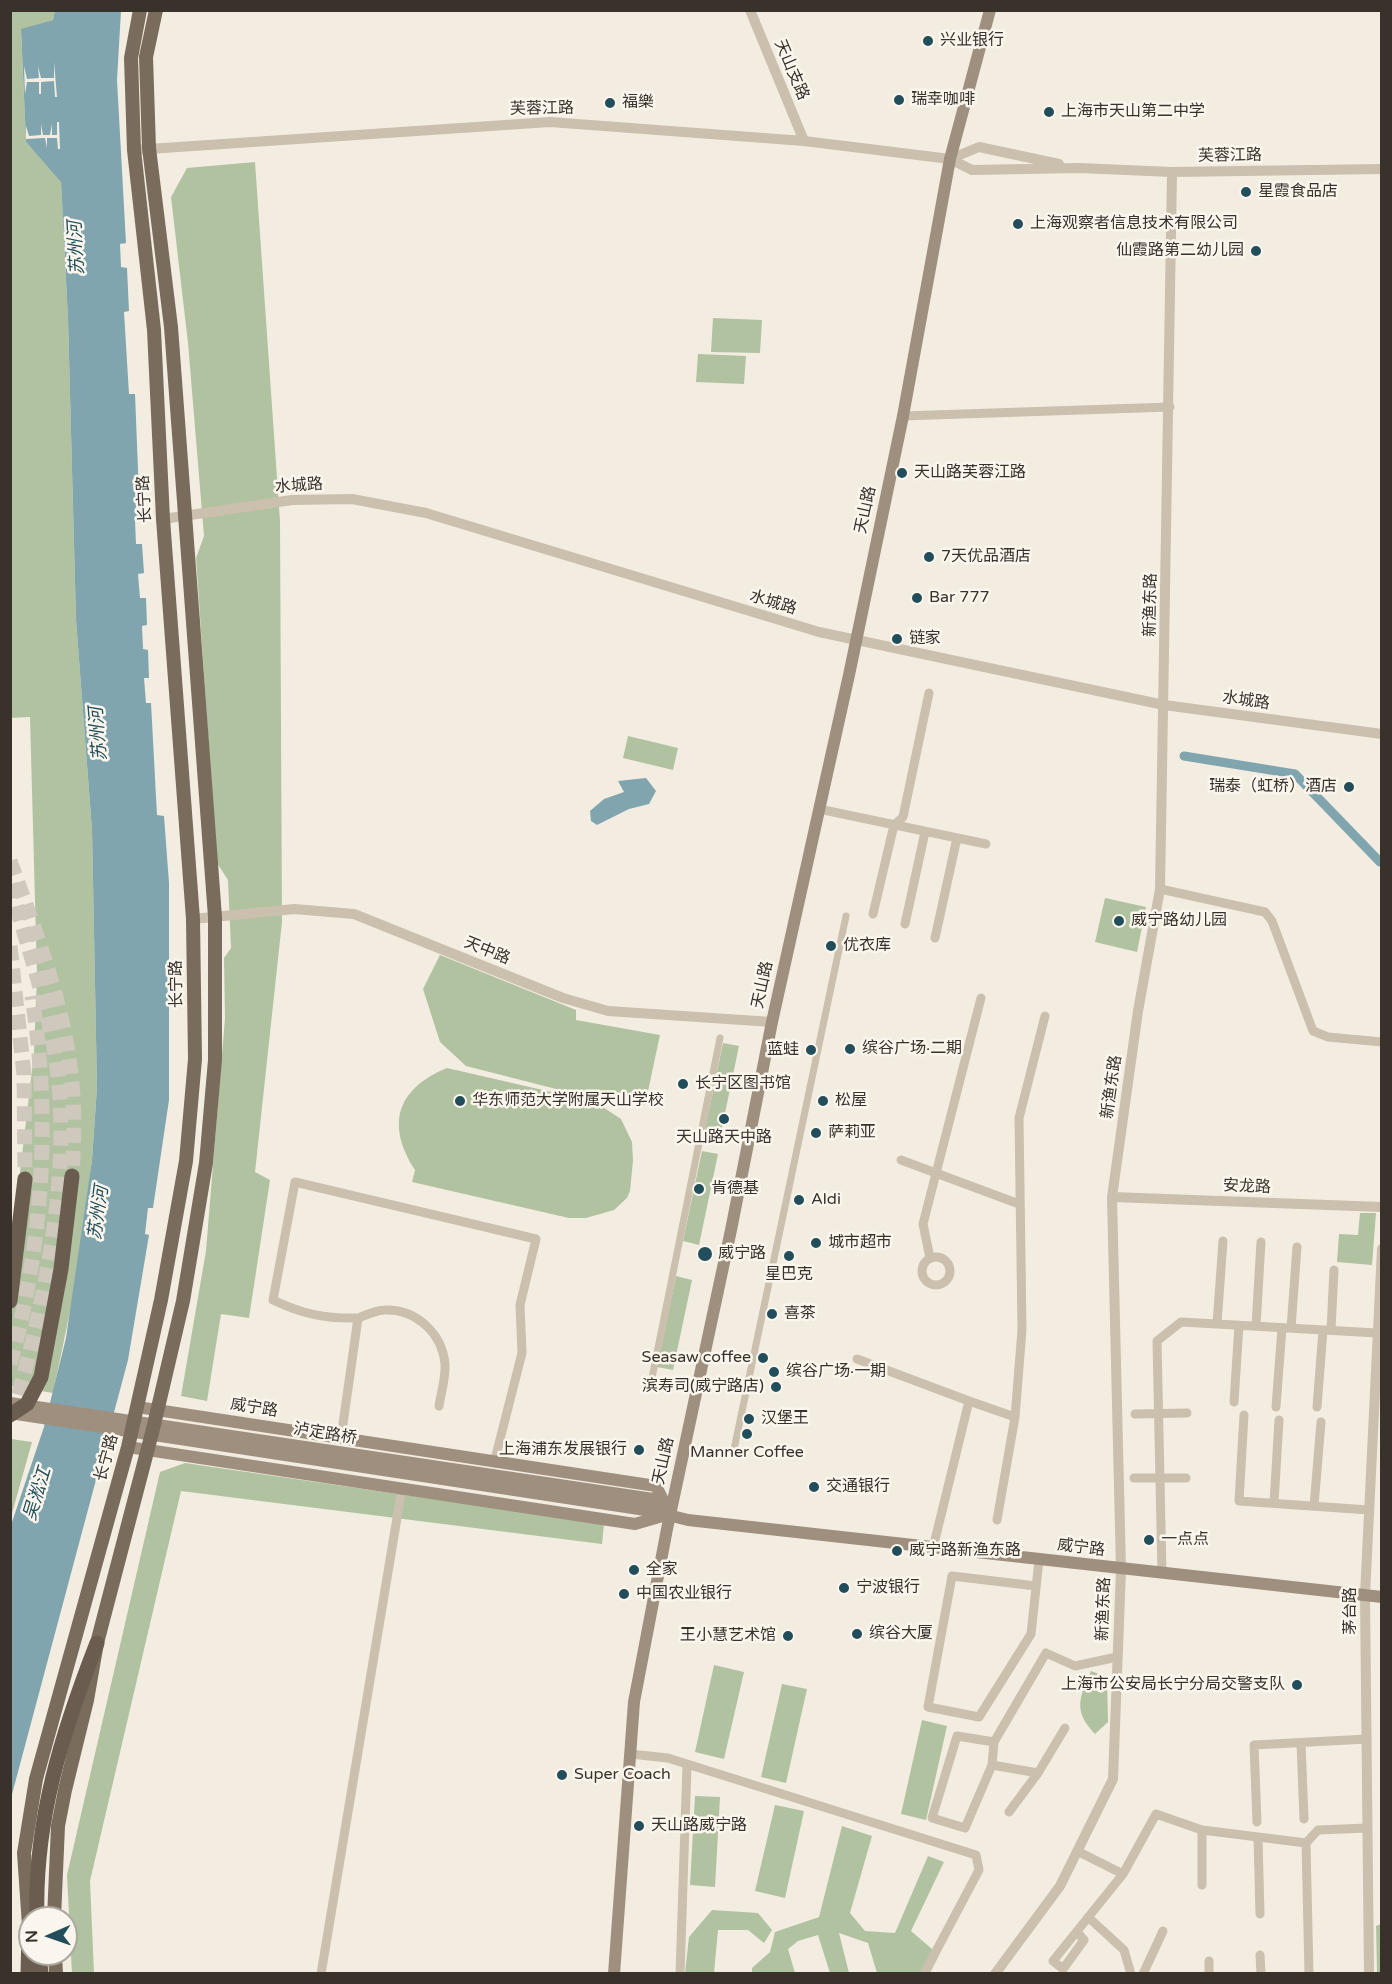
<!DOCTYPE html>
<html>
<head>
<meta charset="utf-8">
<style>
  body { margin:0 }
  #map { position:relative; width:1392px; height:1984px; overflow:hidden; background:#f3ede1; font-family:"Varela Round",sans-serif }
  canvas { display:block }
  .frame { position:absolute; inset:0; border:12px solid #39322b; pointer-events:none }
  .north { position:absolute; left:18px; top:1906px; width:60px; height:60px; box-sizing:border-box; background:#faf6ed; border:2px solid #ada89f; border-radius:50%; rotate:268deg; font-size:16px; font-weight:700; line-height:24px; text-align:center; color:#39322b }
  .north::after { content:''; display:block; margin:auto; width:21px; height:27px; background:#224d5a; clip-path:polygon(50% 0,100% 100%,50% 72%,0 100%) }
</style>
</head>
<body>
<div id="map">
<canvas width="1392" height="1984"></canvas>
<div class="frame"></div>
<div class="north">N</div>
</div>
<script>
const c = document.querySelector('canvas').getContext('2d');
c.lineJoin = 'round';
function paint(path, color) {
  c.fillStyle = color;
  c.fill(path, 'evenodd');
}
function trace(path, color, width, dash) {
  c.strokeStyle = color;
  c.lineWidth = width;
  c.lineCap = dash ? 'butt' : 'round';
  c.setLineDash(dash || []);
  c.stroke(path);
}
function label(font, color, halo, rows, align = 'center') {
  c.font = font + ' "Varela Round","Noto Sans SC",sans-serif';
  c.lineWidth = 5;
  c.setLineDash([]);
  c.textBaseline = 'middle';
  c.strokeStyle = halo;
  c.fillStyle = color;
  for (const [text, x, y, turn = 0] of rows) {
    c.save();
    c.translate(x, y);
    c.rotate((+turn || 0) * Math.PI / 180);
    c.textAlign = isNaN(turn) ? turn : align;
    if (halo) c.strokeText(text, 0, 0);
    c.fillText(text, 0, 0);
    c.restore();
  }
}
paint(new Path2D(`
  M10 11H55L53 20 21 30 26 142 61 181 68 319 76 620 92 830 97 1087 92 1160 76 1283 53 1393 10 1386 11 1250 34 1053 37 975 30 717 10 718Z
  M255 162 280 521 282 922 255 1172 270 1180 249 1318 221 1314 207 1401 181 1396 206 1251 225 1018 224 958 231 948 228 880 217 863 196 558 204 536 188 343 171 197 187 168Z
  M713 318 762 320 760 353 711 352Z
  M698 354 746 356 744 384 696 382Z
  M628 736 678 748 673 770 623 758Z
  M1105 898 1146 907 1137 952 1095 942Z
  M440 955 576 1010V1020L660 1035 645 1105 560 1090 466 1066 440 1042 423 989Z
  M723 1043 739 1046 720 1137 704 1134Z
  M447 1068 595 1102 621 1119 632 1142 633 1161 630 1191 627 1198 614 1210 586 1218H569L412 1182 415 1170C386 1125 396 1089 447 1068Z
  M702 1151 718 1154 699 1245 683 1241Z
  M1360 1213H1376L1372 1265 1337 1262 1339 1234 1358 1235Z
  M676 1276 692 1280 673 1370 657 1367Z
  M11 1439 32 1442 11 1517 10 1439Z
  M185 1463 604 1524 602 1544 181 1491 90 1881 94 1973 72 1974 67 1875 160 1472Z
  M714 1665 744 1672 724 1759 695 1752Z
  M1091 1671 1107 1677 1108 1722 1095 1734C1073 1711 1079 1698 1091 1671Z
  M782 1684 807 1689 786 1783 761 1777Z
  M922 1720 947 1726 926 1820 901 1814Z
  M695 1796 720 1797 715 1887 690 1885Z
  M775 1805 804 1811 785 1898 755 1891Z
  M842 1826 872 1836 850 1913 865 1931 895 1933 928 1856 944 1862 911 1931 939 1955 930 1973H877L868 1943 839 1933 849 1973H830L818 1935 798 1941 788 1949 795 1973H752V1968L770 1952 775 1932 819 1917Z
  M712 1910 758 1913 772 1930 764 1943 748 1930H718L714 1973H685L689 1937Z
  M1381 1924V1973H1377L1376 1926Z`), '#b1c2a1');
paint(new Path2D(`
  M55 11H121L117 80 126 243 120 244 121 267 127 268 129 311 124 312 129 394H135L140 520H135L136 544H142L144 573 138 574 140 598H146L147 625 142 626 143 649 148 650 149 678H144L146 703H151L157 815 164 816 169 883V1100L153 1208H148L145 1234 149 1235 128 1360 11 1798V1525L44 1427 66 1338 92 1160 97 1087 92 830 76 620 68 319 61 182 26 142 21 29 53 20Z
  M646 778 656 791 649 804 629 809 597 825 591 821 590 811 604 799 624 792 618 781Z`), '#80a5af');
paint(new Path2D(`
  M54 62 57 97H55L54 81 41 82V94H39V82H27L25 94 24 66 27 79 39 78 38 66 41 78H54Z
  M57 122H59L60 149H58L57 138H47V148L45 138 26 139V126L29 136 41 135V124L43 135H50L52 124V135H57Z`), '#f3ede1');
trace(new Path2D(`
  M1184 756 1295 774 1380 862`), '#80a5af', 9);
trace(new Path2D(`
  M10 861C35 930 63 1001 71 1074 75 1107 74 1142 72 1176
  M10 884C26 942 47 1001 56 1060 73 1175 43 1313 10 1424
  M10 946 24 1074 25 1179
  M10 1364C43 1245 51 1118 32 996`), '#cec8bd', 15, [15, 8]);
trace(new Path2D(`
  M650 1388 720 1038
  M733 1454 846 916`), '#cbbfad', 7);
trace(new Path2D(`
  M903 416 1170 407
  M819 809 986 844
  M1160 889 1265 912 1272 921 1313 1031 1328 1037 1382 1042
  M873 914 894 825 903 817 929 693
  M905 924 925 832
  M935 938 957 838
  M901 1160 1019 1204
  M922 1271a14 14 0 1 1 28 0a14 14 0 1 1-28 0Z
  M930 1258 923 1224 981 998
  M358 1318C366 1315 376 1310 385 1310 416 1309 442 1333 445 1364 446 1377 441 1393 439 1406
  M1217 1324 1223 1241
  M1256 1326 1261 1242
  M1291 1328 1297 1247
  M1331 1330 1334 1270
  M857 1359 969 1401
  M1234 1402 1239 1325
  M1276 1407 1282 1328
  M1317 1407 1323 1330
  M1135 1414 1187 1413
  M1244 1415 1239 1501 1369 1510
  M1015 1417 1022 1330 1019 1118 1045 1016
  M341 1438 358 1318C326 1319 302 1314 273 1300L295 1182 536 1239 520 1305 522 1353 494 1463
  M1134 1478H1186
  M1274 1503 1279 1420
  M1314 1506 1321 1422
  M933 1548 969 1401 1015 1417 997 1520
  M1162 1574 1157 1341 1181 1322 1377 1333
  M1036 1586 952 1576 928 1707 979 1717 1031 1634 1039 1560
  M1065 1728 1038 1773 992 1765 965 1828 932 1818 957 1736 994 1742 1046 1653 1075 1666 1117 1657
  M1301 1743 1304 1819
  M630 1754 668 1758 976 1855 979 1870 924 1974
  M992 1765 994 1742
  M1009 1812 1038 1773
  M1257 1822 1254 1745 1367 1739
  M1202 1830V1885
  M1258 1838 1260 1914
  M1306 1843 1318 1830 1367 1828
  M1123 1874 1156 1814 1202 1830 1306 1843 1309 1974
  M1088 1917 1124 1950 1131 1974
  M1077 1932 1084 1940 1063 1969 1053 1961 1123 1874 1077 1851
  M1260 1955 1261 1974
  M1209 1961V1974
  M321 1974 402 1488
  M680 1974 687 1766
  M1143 1974 1163 1931`), '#cbbfad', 9);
trace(new Path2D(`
  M750 10 804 141
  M134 150 550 122 804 141 950 159 972 170 1079 168 1172 172 1382 169
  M950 159 979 147 1059 164
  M163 519 292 500 352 499 426 513 819 632 1164 705 1382 734
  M193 919 294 909 354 914 563 998 608 1011 772 1022
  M1112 1197 1382 1207
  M995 1974 1060 1886 1113 1779 1121 1570 1112 1197 1138 1011 1160 889 1172 172
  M1369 1974 1365 1595 1382 1249`), '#cbbfad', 10);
trace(new Path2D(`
  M10 1403 653 1499 669 1514
  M137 1407 656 1486 667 1508
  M10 1413 652 1511 688 1520 1382 1597
  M128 1447 635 1524 666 1515
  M614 1974 634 1702 667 1529 731 1230 772 1022 849 675 903 416 950 159 990 10`), '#9f8f7e', 12);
trace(new Path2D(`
  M54 1918 58 1826 65 1790 87 1700 97 1643 153 1429 183 1301 206 1163 215 1060V917L171 327 149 148 146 57 156 10
  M30 1940 24 1853 36 1779 128 1447 161 1300 186 1161 195 1059 193 919 163 519 154 330 134 150 131 58 140 10
  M55 1954 56 1974`), '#7a6c5d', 14);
trace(new Path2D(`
  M10 1301 25 1179
  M10 1415 27 1404 41 1377 61 1269 72 1176
  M37 1918C34 1821 62 1733 97 1643
  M39 1954 41 1974
  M28 1974 29 1931`), '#6a5d50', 15);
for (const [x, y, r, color] of [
  [928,41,6,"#224d5a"],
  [899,100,6,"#224d5a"],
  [610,103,6,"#224d5a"],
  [1049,112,6,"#224d5a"],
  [1246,192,6,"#224d5a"],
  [1018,224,6,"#224d5a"],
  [1256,251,6,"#224d5a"],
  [902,473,6,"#224d5a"],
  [929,557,6,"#224d5a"],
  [917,598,6,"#224d5a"],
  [897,639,6,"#224d5a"],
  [1349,787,6,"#224d5a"],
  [1119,921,6,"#224d5a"],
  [831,946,6,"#224d5a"],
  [850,1049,6,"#224d5a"],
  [811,1050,6,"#224d5a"],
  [683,1084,6,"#224d5a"],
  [460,1101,6,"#224d5a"],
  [823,1101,6,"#224d5a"],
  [724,1119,6,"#224d5a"],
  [816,1133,6,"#224d5a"],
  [699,1189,6,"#224d5a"],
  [799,1200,6,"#224d5a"],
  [816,1243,6,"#224d5a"],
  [705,1254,8,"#224d5a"],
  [789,1256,6,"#224d5a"],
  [772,1314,6,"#224d5a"],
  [763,1358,6,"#224d5a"],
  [774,1372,6,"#224d5a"],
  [776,1387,6,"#224d5a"],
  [749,1419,6,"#224d5a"],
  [747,1434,6,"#224d5a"],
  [639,1450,6,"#224d5a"],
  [814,1487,6,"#224d5a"],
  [1149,1540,6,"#224d5a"],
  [897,1551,6,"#224d5a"],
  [634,1570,6,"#224d5a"],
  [844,1588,6,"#224d5a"],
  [624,1594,6,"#224d5a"],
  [857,1634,6,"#224d5a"],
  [788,1636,6,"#224d5a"],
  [1297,1685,6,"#224d5a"],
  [562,1775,6,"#224d5a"],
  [639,1826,6,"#224d5a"]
]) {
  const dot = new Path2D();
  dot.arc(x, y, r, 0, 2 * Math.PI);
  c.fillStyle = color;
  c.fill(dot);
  trace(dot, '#faf6ed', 2);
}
label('16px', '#39322b', '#faf6ed', [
  ["兴业银行",940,41],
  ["瑞幸咖啡",911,100],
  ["福樂",622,103],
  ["上海市天山第二中学",1061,112],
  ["星霞食品店",1258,192],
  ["上海观察者信息技术有限公司",1030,224],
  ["仙霞路第二幼儿园",1244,251,"right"],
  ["天山路芙蓉江路",914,473],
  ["7天优品酒店",941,557],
  ["Bar 777",929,598],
  ["链家",909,639],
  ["瑞泰（虹桥）酒店",1337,787,"right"],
  ["威宁路幼儿园",1131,921],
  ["优衣库",843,946],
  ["缤谷广场·二期",862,1049],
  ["蓝蛙",799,1050,"right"],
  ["长宁区图书馆",695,1084],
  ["华东师范大学附属天山学校",472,1101],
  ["松屋",835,1101],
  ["萨莉亚",828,1133],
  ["天山路天中路",724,1138,"center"],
  ["肯德基",711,1189],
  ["Aldi",811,1200],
  ["城市超市",828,1243],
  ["威宁路",718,1254],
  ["星巴克",789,1275,"center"],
  ["喜茶",784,1314],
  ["Seasaw coffee",751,1358,"right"],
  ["缤谷广场·一期",786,1372],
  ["滨寿司(威宁路店)",764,1387,"right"],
  ["汉堡王",761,1419],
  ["上海浦东发展银行",627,1450,"right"],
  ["Manner Coffee",747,1453,"center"],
  ["交通银行",826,1487],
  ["一点点",1161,1540],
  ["威宁路新渔东路",909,1551],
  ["全家",646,1570],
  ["宁波银行",856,1588],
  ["中国农业银行",636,1594],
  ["缤谷大厦",869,1634],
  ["王小慧艺术馆",776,1636,"right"],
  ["上海市公安局长宁分局交警支队",1285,1685,"right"],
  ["Super Coach",574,1775],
  ["天山路威宁路",651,1826]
], 'left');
label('16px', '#39322b', '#faf6ed', [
  ["天山支路",791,70,67],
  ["芙蓉江路",542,109,-1],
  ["芙蓉江路",1230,156,-1],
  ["水城路",299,486,-4],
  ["长宁路",145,499,-93],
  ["天山路",866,510,-78],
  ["水城路",773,603,17],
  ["新渔东路",1151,605,-89],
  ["水城路",1246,701,8],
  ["天中路",487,951,22],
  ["长宁路",177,984,-91],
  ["天山路",763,985,-78],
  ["新渔东路",1112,1087,-82],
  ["安龙路",1247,1187,2],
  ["威宁路",254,1408,9],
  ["泸定路桥",325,1434,9],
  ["长宁路",107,1458,-75],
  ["天山路",664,1461,-78],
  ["威宁路",1081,1548,7],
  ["新渔东路",1104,1609,-88],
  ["茅台路",1351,1611,-90]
]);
label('italic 18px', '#224d5a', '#faf6ed', [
  ["苏州河",77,248,-93],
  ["苏州河",99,734,-95],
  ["苏州河",99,1213,-82],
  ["吴淞江",38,1494,-73]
]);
</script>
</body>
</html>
